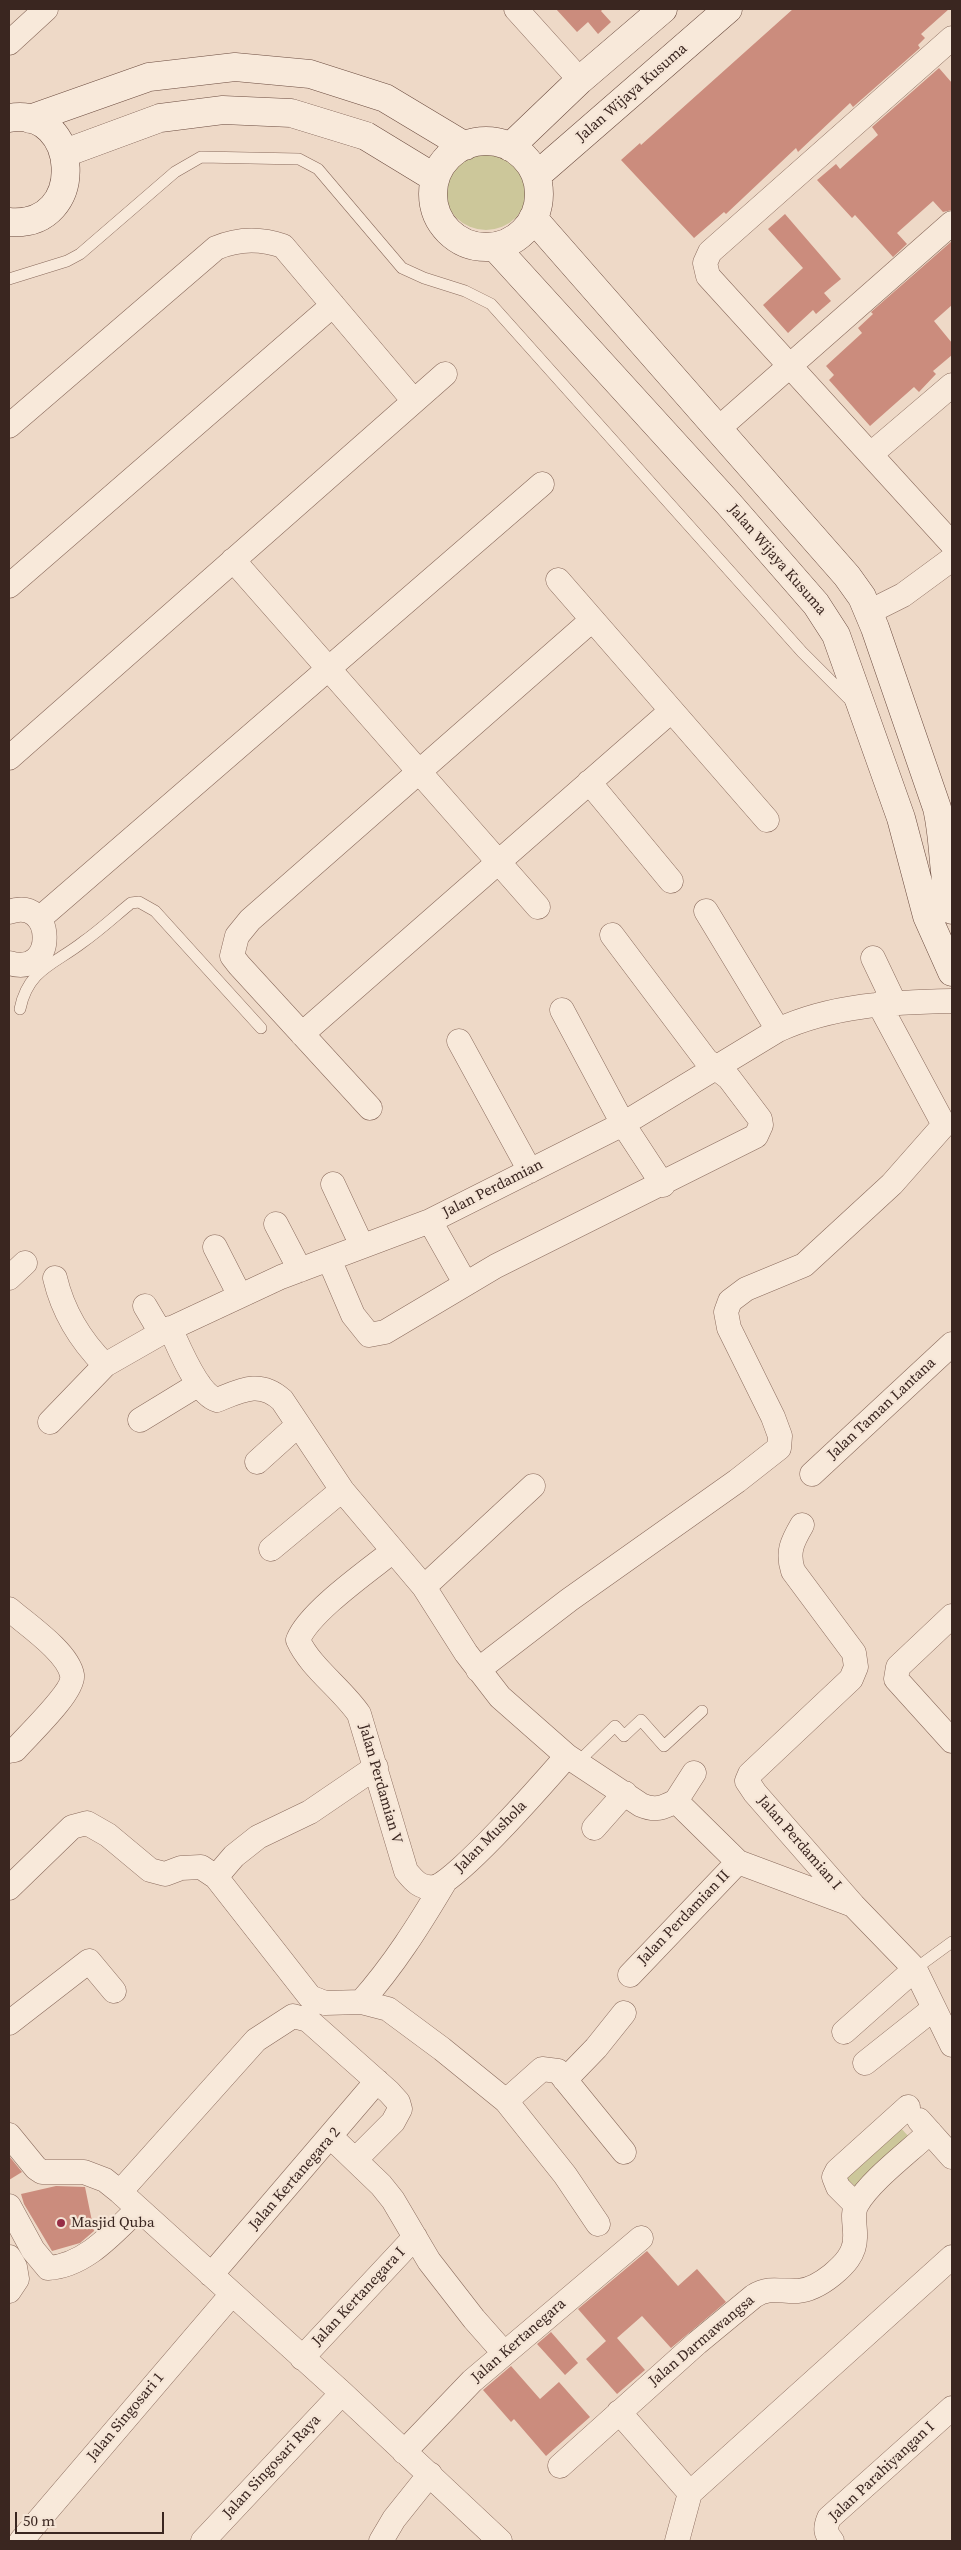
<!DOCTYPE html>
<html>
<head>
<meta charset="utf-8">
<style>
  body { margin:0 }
  #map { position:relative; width:961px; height:2550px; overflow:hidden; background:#eed9c7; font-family:"Source Serif 4",serif }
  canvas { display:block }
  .frame { position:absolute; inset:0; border:10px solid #3a2620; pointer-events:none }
  .scale { position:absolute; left:15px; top:2512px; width:149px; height:22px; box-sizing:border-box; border:2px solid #3a2620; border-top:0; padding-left:6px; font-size:15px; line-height:18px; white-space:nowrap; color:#3a2620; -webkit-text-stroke:4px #f5e5d6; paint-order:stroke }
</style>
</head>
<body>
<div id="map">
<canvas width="961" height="2550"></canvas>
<div class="frame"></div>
<div class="scale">50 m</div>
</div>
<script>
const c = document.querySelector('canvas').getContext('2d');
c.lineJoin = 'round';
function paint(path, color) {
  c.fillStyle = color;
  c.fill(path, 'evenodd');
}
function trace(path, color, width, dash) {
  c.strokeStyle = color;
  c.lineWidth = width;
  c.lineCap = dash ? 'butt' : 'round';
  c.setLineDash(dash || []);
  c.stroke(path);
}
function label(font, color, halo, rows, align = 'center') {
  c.font = font + ' "Source Serif 4",serif';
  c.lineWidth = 4.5;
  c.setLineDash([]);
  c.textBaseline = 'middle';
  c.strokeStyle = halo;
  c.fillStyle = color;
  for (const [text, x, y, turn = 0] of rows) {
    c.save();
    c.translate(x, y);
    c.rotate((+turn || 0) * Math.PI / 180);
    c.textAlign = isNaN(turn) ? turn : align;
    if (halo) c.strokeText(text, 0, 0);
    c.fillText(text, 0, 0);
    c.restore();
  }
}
paint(new Path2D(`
  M444 188a42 42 0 1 1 84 0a42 42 0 1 1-84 0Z
  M898 2125 911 2139 855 2186 841 2174Z`), '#ccc79a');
paint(new Path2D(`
  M556 9H603L601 11 611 22 598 34 588 22 577 32Z
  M793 9H949L921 34 925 38 918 45 920 48 853 107 850 103 798 152 796 148 726 214 724 212 694 238 621 160 640 143 641 145Z
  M939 68 952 83V210L943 212 933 201 897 233 907 244 893 257 855 215 852 218 817 180 836 164 840 169 878 135 872 127Z
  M785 214 841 279 824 293 831 301 816 314 813 310 788 333 763 305 803 268 768 229Z
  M952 241V305L934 321 952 343V355L933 371 936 374 919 392 914 387 870 426 829 380 834 375 826 366 862 333 858 328 873 314 871 312Z
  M9 2156 22 2172 9 2180Z
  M56 2186 85 2187 94 2231 80 2243 52 2251 24 2204 21 2194Z
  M647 2251 678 2286 697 2269 726 2302 671 2348 642 2316 617 2338 645 2370 617 2394 586 2359 606 2341 578 2309Z
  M551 2332 578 2363 565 2375 537 2344Z
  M511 2366 540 2399 559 2382 590 2417 546 2456 514 2419 511 2422 483 2390Z`), '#cb8c7d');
const lane = new Path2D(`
  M9 279 67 261 80 254 175 172 201 157 299 159 318 169 402 268 424 278 465 291 491 304 802 652 852 702
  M20 1009C28 969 55 964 83 942 100 930 115 916 131 903L139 902 155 911 261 1028
  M577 1763 615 1726 624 1736 641 1720 664 1746 702 1711
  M915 1969 952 1942`);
const street = new Path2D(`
  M516 9 580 80
  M952 38 710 252 705 263 708 276 952 544
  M9 43 46 9
  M9 426 216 248C239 238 260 238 283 246L414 401
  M718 429 952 223
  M871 454 952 385
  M233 560 538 907
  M558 580 767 820
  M9 586 333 305
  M869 612 903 595 952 559
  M9 758 445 374
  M589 782 671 881
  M706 911 778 1030
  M9 912C55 895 58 978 9 963
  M39 919 542 484
  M873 958 894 1002
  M562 1010 623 1124 663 1185
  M302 1034 671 711
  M459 1041 530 1171
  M370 1108 239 965 232 956 237 936 250 920 592 620
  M333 1184 362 1246
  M430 1221 465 1283
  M276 1224 300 1270
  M215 1247 240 1296
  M329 1259 353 1315 369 1335 385 1332 496 1266 756 1136 761 1125 760 1119 729 1078 706 1060 612 935
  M9 1278 25 1263
  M55 1278C63 1312 81 1341 105 1365
  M145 1306 161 1333
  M170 1328C179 1347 197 1394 217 1400 242 1390 260 1380 282 1400L342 1490 424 1587 466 1653 500 1697 567 1756 641 1805C655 1811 663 1808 676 1801L738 1862 853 1905
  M140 1420 199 1384
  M50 1422 105 1365 161 1333 281 1277 430 1221 623 1124 778 1030C832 1005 893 1002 952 1001
  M257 1462 298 1425
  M812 1474 952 1344
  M802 1525C792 1542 787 1552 793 1571L854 1653 856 1667 851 1679 750 1774 747 1781 755 1793 853 1905 915 1969 952 2045
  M271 1549 342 1490
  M393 1551C368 1571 309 1612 298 1640 310 1667 342 1689 359 1714L406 1871C414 1881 421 1889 434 1887 456 1883 547 1779 567 1756
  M424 1587 533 1486
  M9 1609C26 1624 68 1652 72 1675 75 1691 27 1736 15 1750L9 1751
  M952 1616 898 1667 896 1679 952 1741
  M478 1670 569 1600 737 1481 779 1448 780 1436 773 1417 729 1328 726 1312 730 1301 746 1289 804 1265 892 1184 944 1125 879 1004
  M676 1801 694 1773
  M594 1828 625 1793
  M216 1877 234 1856 258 1837 310 1812 376 1767
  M9 1888 72 1827 87 1823 108 1835 150 1870 165 1874 181 1868 201 1867 216 1877 310 1997 325 2003 361 2002 388 2009 442 2049 506 2101 565 2175 598 2224
  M630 1975 738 1862
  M361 2002C394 1965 419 1925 444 1883
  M9 2023 89 1961 114 1991
  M844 2032 915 1969
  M865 2063 933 2009
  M565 2080 596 2048 624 2013
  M506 2101 542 2069 558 2071 624 2152
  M919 2120 952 2157
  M9 2135 36 2168 42 2172H84L105 2180 120 2192 342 2393 500 2541
  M331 2137 381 2185 393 2200 429 2261 474 2319 504 2353
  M120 2192 256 2040 293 2016 308 2020 389 2092 398 2102 400 2109 393 2122 355 2160
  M856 2205 838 2187 834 2177 837 2171 908 2107
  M9 2206 33 2250 48 2268C85 2266 113 2233 138 2209
  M9 2257 15 2267 17 2279 9 2291
  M211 2275 377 2081
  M302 2358 415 2237
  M619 2412 690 2493
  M404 2452 472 2381 641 2238
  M560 2466 697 2343 754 2296C770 2286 781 2292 798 2291 811 2290 822 2283 832 2275 844 2265 855 2254 855 2238 856 2227 851 2214 857 2204 871 2180 909 2152 930 2132
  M21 2541 232 2294
  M203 2541 342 2393
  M381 2541 394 2519 430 2474
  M677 2541 690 2493 952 2257
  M832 2541C825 2533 825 2528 829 2518L952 2408`);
const secondary = new Path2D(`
  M9 118C80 105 89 229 9 222
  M30 119 149 77 235 67 310 74 385 98 465 146
  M433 194a53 53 0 1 1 106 0a53 53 0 1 1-106 0Z
  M510 147 580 80 663 9
  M65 153 160 118 223 110 291 113 366 136 435 178
  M536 176 728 9
  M533 218 847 576 862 597 875 628 937 808C945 842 942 877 952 910
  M495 247 728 503 816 604 836 635 901 818 927 916 952 972`);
trace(lane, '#896a5c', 12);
trace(street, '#896a5c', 25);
trace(secondary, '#6b4b3f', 29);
trace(lane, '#f8e9da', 11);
trace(street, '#f8e9da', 24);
trace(secondary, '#f8e9da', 28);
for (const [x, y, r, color] of [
  [61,2223,5,"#972d46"]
]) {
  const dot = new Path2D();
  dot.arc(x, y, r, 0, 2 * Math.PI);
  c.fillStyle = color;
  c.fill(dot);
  trace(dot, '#f5e5d6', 2);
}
label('15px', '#3a2620', '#f5e5d6', [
  ["Jalan Wijaya Kusuma",632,93,-41],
  ["Jalan Wijaya Kusuma",777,560,49],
  ["Jalan Perdamian",493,1189,-27],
  ["Jalan Taman Lantana",882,1409,-43],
  ["Jalan Perdamian V",380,1784,74],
  ["Jalan Mushola",491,1837,-45],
  ["Jalan Perdamian I",799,1843,49],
  ["Jalan Perdamian II",684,1918,-46],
  ["Jalan Kertanegara 2",295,2179,-49],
  ["Jalan Kertanegara I",359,2297,-47],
  ["Jalan Kertanegara",519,2341,-41],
  ["Jalan Darmawangsa",702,2341,-40],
  ["Jalan Singosari 1",126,2417,-50],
  ["Jalan Singosari Raya",272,2467,-47],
  ["Jalan Parahiyangan I",882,2472,-43]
]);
label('15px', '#3a2620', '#f5e5d6', [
  ["Masjid Quba",71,2223]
], 'left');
</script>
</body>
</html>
